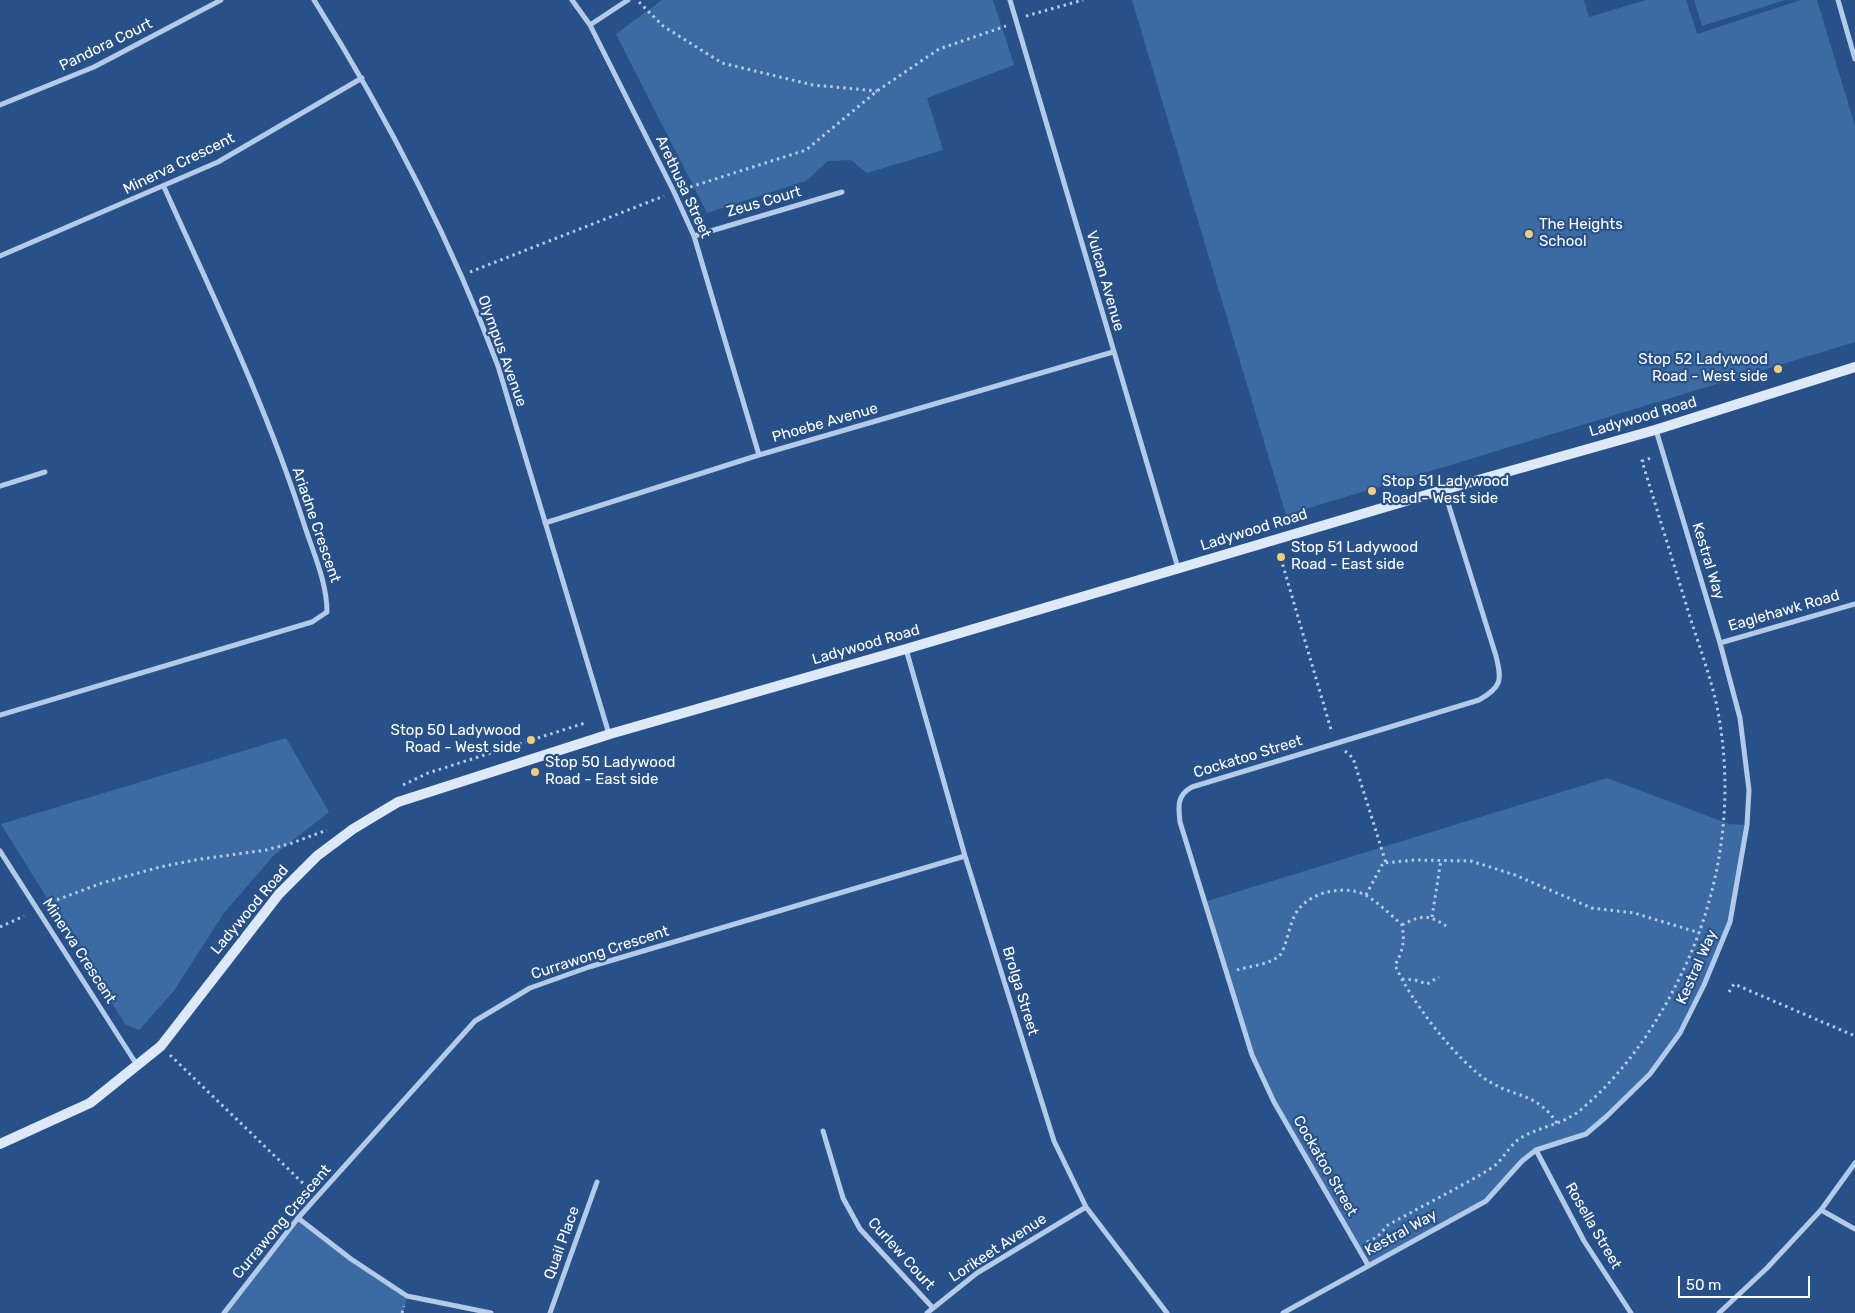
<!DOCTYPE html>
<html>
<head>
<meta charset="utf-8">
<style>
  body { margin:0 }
  #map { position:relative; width:1855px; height:1313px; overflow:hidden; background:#275188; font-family:Rubik,sans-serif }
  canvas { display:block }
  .scale { position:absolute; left:1678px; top:1276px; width:132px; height:22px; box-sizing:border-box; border:2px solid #fff; border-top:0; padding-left:6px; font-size:15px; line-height:18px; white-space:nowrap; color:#fff; -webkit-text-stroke:4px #275188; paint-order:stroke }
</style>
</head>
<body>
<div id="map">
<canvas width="1855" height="1313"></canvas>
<div class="scale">50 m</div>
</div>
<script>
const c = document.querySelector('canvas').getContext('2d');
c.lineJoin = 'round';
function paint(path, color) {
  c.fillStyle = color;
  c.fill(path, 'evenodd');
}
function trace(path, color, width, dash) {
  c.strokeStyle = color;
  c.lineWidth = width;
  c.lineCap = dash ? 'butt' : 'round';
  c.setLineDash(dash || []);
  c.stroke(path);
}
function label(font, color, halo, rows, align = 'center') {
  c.font = font + ' Rubik,sans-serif';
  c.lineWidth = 4.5;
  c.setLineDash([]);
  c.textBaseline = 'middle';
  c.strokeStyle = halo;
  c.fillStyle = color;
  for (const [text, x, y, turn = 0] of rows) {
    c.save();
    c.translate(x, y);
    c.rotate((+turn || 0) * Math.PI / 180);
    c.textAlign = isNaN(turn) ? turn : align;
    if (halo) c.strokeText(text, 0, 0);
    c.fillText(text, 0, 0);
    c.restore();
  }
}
paint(new Path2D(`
  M662 0H993L1014 65 927 98 943 150 867 173 851 160 828 161 806 181 707 213 616 34Z
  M1132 0H1584L1589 17 1646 0H1686L1697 34 1801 0H1817L1855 126V342L1286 515Z
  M1694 0H1785L1702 26Z
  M286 738 329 812 274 855 224 913 173 992 139 1030 125 1024 1 824Z
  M1607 778 1729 824 1747 825 1730 922 1680 1033 1650 1074 1586 1134 1536 1150 1486 1201 1368 1265 1274 1102 1252 1055 1204 902Z
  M298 1218 351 1259 407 1296 403 1313H224Z`), '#3c6ba4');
trace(new Path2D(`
  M639 2 663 26 722 63 813 85 877 91
  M1026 16 1083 0
  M684 189 806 150 877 91 939 49 1006 26
  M470 272 664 196
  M1279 552 1332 733
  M1345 751 1353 758 1386 863
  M403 785 428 773 585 723
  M1366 895 1383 863 1415 860 1471 861 1515 875 1592 908 1634 913 1700 933
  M51 902 102 883 160 867 201 859 266 850 292 843 327 830
  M1432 917 1441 860
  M1402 925C1421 915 1428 914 1446 926
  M0 927 24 916
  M1237 970C1249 966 1270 965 1280 955 1286 949 1289 922 1298 910 1312 891 1347 884 1367 896 1380 904 1391 915 1402 925 1405 941 1403 951 1395 965 1410 1000 1458 1063 1490 1082 1517 1098 1537 1093 1557 1123
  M1402 979 1415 980 1427 984 1439 977
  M1729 992 1734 984 1855 1036
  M170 1055 310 1190
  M1367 1242 1377 1237 1388 1225C1422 1206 1457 1189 1490 1169 1502 1162 1508 1147 1519 1139 1538 1127 1561 1125 1578 1112 1621 1077 1655 1028 1679 979 1722 893 1736 796 1716 702 1709 673 1699 645 1690 617 1674 565 1658 513 1642 461L1654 457
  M402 1313 404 1306`), '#b3cbe9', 3, [2.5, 4]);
trace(new Path2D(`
  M314 0C386 115 450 238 498 366L609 734
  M572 0 590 25 674 192 694 236 759 455
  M1010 0 1178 568
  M1838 0 1855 59
  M590 25 628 0
  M0 105 94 67 221 0
  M694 236 842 192
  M0 256 218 162 362 78
  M0 486 45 472
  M545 523 759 455 1113 352
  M1720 643 1855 604
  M906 649 965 856 1054 1141 1086 1207 1167 1313
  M0 715 312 622 327 612C327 582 313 552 304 524 267 408 214 298 164 187
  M0 851 137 1065
  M823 1131 843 1198 860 1229 933 1308
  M1536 1150 1584 1241 1631 1313
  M1821 1210 1855 1229
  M298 1218 351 1259 407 1296 491 1313
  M1368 1265 1274 1102 1252 1055 1180 822C1178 806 1177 795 1192 787L1479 700C1502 687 1502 680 1496 656L1444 490
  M224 1313 298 1218 475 1021 530 988 589 967 965 856
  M550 1313 597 1182
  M927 1313 977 1273 1086 1207
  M1283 1313 1486 1201 1522 1161 1536 1150 1586 1134 1607 1116 1650 1074 1680 1033 1704 985 1730 922 1747 825 1749 790 1740 718 1720 643 1656 430
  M1719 1313 1767 1268 1821 1210 1855 1163`), '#b3cbe9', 5);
trace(new Path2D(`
  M0 1144 90 1103 161 1046 279 894 317 856 353 829 398 802 610 734 906 649 1443 490 1655 430 1855 367`), '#dde9f7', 10);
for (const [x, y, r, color] of [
  [1529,234,5,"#f1ce79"],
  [1778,369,5,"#f1ce79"],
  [1372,491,5,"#f1ce79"],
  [1281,557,5,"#f1ce79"],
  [531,740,5,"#f1ce79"],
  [535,772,5,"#f1ce79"]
]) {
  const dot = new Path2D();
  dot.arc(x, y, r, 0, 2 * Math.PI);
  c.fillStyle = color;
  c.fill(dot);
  trace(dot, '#275188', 2);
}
label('15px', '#fff', '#275188', [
  ["Pandora Court",106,45,-26],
  ["Minerva Crescent",179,164,-26],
  ["Arethusa Street",683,187,65],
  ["Zeus Court",764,202,-16],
  ["Vulcan Avenue",1105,281,74],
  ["Olympus Avenue",502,351,70],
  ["Ladywood Road",1643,417,-16],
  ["Phoebe Avenue",825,423,-16],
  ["Ariadne Crescent",316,525,71],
  ["Ladywood Road",1254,530,-17],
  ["Kestral Way",1708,561,73],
  ["Eaglehawk Road",1784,611,-16],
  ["Ladywood Road",866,645,-16],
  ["Cockatoo Street",1248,757,-17],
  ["Ladywood Road",250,910,-50],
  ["Minerva Crescent",79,951,57],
  ["Currawong Crescent",600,953,-18],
  ["Kestral Way",1697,967,-66],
  ["Brolga Street",1020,991,73],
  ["Cockatoo Street",1325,1166,60],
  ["Currawong Crescent",282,1222,-50],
  ["Rosella Street",1593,1226,60],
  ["Kestral Way",1401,1233,-29],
  ["Quail Place",562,1243,-70],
  ["Lorikeet Avenue",998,1248,-33],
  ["Curlew Court",901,1254,48]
]);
label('15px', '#fff', '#275188', [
  ["The Heights",1539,225],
  ["School",1539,242],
  ["Stop 52 Ladywood",1768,360,"right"],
  ["Road - West side",1768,377,"right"],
  ["Stop 51 Ladywood",1382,482],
  ["Road - West side",1382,499],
  ["Stop 51 Ladywood",1291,548],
  ["Road - East side",1291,565],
  ["Stop 50 Ladywood",521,731,"right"],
  ["Road - West side",521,748,"right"],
  ["Stop 50 Ladywood",545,763],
  ["Road - East side",545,780]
], 'left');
</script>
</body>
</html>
